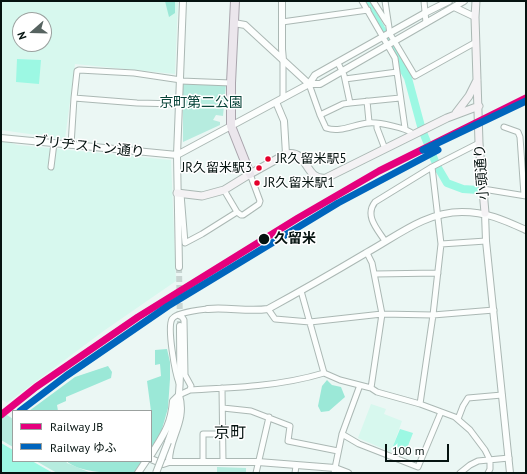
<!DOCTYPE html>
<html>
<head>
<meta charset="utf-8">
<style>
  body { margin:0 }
  #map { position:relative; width:527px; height:474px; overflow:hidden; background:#ebf7f4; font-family:"PT Sans","Noto Sans JP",sans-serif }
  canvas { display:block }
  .frame { position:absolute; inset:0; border:2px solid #051310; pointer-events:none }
  .legend { position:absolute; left:12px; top:410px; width:140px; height:52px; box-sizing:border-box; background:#fff; border:1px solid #9ba19f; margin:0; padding:5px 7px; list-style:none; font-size:12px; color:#051310 }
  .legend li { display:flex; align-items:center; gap:8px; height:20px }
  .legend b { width:20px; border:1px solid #9ba19f }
  .north { position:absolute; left:12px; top:12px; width:40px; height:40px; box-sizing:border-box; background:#fff; border:1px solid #9ba19f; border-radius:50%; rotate:250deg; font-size:11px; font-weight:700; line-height:16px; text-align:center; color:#051310 }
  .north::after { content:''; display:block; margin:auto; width:14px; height:18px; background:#566360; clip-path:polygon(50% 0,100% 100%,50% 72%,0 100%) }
  .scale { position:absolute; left:385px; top:444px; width:64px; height:18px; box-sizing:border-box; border:2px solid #051310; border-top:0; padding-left:5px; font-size:12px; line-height:14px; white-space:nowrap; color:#051310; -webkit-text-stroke:3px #fff; paint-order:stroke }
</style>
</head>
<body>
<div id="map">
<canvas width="527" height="474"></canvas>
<div class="frame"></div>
<ul class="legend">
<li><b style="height:5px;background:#e5007d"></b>Railway JB</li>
<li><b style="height:5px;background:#0065bd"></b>Railway ゆふ</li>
</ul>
<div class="north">N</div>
<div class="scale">100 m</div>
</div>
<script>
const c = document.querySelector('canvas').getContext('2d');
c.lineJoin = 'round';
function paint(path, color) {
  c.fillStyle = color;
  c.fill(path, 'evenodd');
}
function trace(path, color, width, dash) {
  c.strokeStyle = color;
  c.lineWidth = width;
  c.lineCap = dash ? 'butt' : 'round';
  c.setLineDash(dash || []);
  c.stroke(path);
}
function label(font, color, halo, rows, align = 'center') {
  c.font = font + ' "PT Sans","Noto Sans JP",sans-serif';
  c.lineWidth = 3;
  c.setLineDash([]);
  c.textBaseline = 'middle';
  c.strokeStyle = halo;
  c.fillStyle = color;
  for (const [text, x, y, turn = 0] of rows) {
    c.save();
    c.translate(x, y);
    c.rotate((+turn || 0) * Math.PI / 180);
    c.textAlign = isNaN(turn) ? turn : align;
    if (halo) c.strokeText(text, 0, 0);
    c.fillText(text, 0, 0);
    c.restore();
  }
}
paint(new Path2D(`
  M1 1H178L175 74 75 64 65 139 1 130ZM20 20H44V44H20Z
  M1 139 17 145 171 160 176 281 105 330 7 403 1 399Z
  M371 404 386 409 384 414 402 421 391 452 358 438Z`), '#d7f8ee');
paint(new Path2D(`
  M183 84H226L223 116 216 115 213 120 220 122V125L183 142Z
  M1 411 13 419V447L1 440Z
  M36 461H66L67 463 91 473H57Z
  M217 467 246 468V473H217Z`), '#b6ecdf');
paint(new Path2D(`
  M165 1H175V13L169 17Z
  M167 349 170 362V379L168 408 160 436 151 449V411L147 381 161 376 160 364 155 365V350Z
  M108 366 112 372 111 378 66 397V401L57 405 58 411H29L75 377Z
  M327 380 332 385 341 387 345 397 329 411 321 412 318 406 322 386Z
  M66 461H142L135 473C113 473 82 474 66 461Z`), '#9be8d7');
paint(new Path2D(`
  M17 59 41 60 39 84 16 82Z
  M400 429 413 433 406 451 393 446Z
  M1 443 13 450V461H32L53 473H1Z`), '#9cf8e3');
trace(new Path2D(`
  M365 1 382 30
  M388 42 408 78 422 130 437 166 447 183 463 189 478 190`), '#9cf8e3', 8);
trace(new Path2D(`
  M179 267 180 326`), '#c8d5d2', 6, [6, 3]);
const minor = new Path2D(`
  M362 1 395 58 405 128
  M373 1 387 23
  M385 1 390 34 415 76 476 42
  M424 1 426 23
  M282 22 368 10
  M338 63 344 75 350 103
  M345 79 397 72
  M181 81 231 83
  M309 84 320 115 326 128C341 133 354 124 369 123 378 122 407 128 413 134
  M74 98 137 103 180 104
  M283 98V60
  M367 101 369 122
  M320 115 343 104 350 103 400 98
  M377 124V128L385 149
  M504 127 518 132 520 137 524 195
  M71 145 74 98 77 71 79 70 134 73 181 80
  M51 167 54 143
  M483 189 526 196
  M224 190 237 212 241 215H243L259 204 260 201 250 174
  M181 194 185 243 202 234 237 212
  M385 241C378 230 364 216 375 202L432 167 479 143
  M441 244 486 241
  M367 253 372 263 382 314 371 388
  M375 274 438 273
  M301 291 324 373
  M268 309 275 319 310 322 382 314 433 315 494 310
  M178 315 182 317 184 320 185 375 191 386 190 390
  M179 383C175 373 167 328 172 319 177 312 200 310 208 309
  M222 388 223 462
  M179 395 190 390C235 388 281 386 324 373L340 380 371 388 377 392 420 404 455 417 470 430 485 450 490 460V469L488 473
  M420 404 433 315 441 244 432 167
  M223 408 251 411 290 426 288 441 338 451
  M458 419 463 406 468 398 502 395
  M342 434 359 444 418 467 441 412
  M203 462V434H222
  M256 473 269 417
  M295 473 296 466
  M334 473 342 434 360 385
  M460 473 470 465 478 461 509 458`);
const tertiary = new Path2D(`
  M282 1V49L283 60
  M454 7 475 17
  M234 23 245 25 309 84
  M309 84 315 75 425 13 449 1
  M276 102 284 121 286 154
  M1 138 177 155
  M177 155 309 84H320L464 1
  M485 213 486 241 510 473
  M179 267 177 155 183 1
  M208 309C228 307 248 312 268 309 301 291 334 272 366 253 397 236 425 212 462 212 487 212 504 220 526 230
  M168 442C183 405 180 365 180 326
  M151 455C163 435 171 426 173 401L179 395C187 422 168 438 169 462
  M151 459 163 464 169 462H258L335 468 348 473
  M138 473 146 461`);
const secondary = new Path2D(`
  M476 1 475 17 479 143 485 213
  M456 113 469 96 477 80
  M177 193 202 196 224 190 250 174 286 154C309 149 304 181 326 178L447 118 479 106`);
const primary = new Path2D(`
  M235 1 231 83V126L250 174`);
trace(minor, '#abb8b4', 7);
trace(tertiary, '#abb8b4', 8);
trace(secondary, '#abb8b4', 9);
trace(primary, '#a9a4ac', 10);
trace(minor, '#fcfefd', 5);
trace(tertiary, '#fcfefd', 6);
trace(secondary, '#f4f2f4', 7);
trace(primary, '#ebe6ec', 8);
const tertiaryBridge = new Path2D(`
  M156 473 168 442`);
trace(tertiaryBridge, '#abb8b4', 8, []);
trace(tertiaryBridge, '#fcfefd', 6);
trace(new Path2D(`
  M1 415 36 387 138 317 298 218 379 171 526 98`), '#e5007d', 7);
trace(new Path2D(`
  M423 150 526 101
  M20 411 66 376 168 306 338 203 438 150`), '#0065bd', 7);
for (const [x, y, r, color] of [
  [268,159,3.5,"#e4002b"],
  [259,168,3.5,"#e4002b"],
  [257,183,3.5,"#e4002b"],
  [264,239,6,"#051310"]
]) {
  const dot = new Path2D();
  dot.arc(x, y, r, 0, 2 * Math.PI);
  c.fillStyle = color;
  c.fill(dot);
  trace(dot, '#fff', 1.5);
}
label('13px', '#051310', '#fff', [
  ["JR久留米駅5",276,159],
  ["JR久留米駅3",252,168,"right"],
  ["JR久留米駅1",264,183]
], 'left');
label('14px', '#084439', '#fff', [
  ["京町第二公園",201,103]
]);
label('14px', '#051310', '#fff', [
  ["ブリヂストン通り",89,147,6],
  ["小頭通り",482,172,-94]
]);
label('bold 14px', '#051310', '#fff', [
  ["久留米",274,239]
], 'left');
label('16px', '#051310', '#fff', [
  ["京町",230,433]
]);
</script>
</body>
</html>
